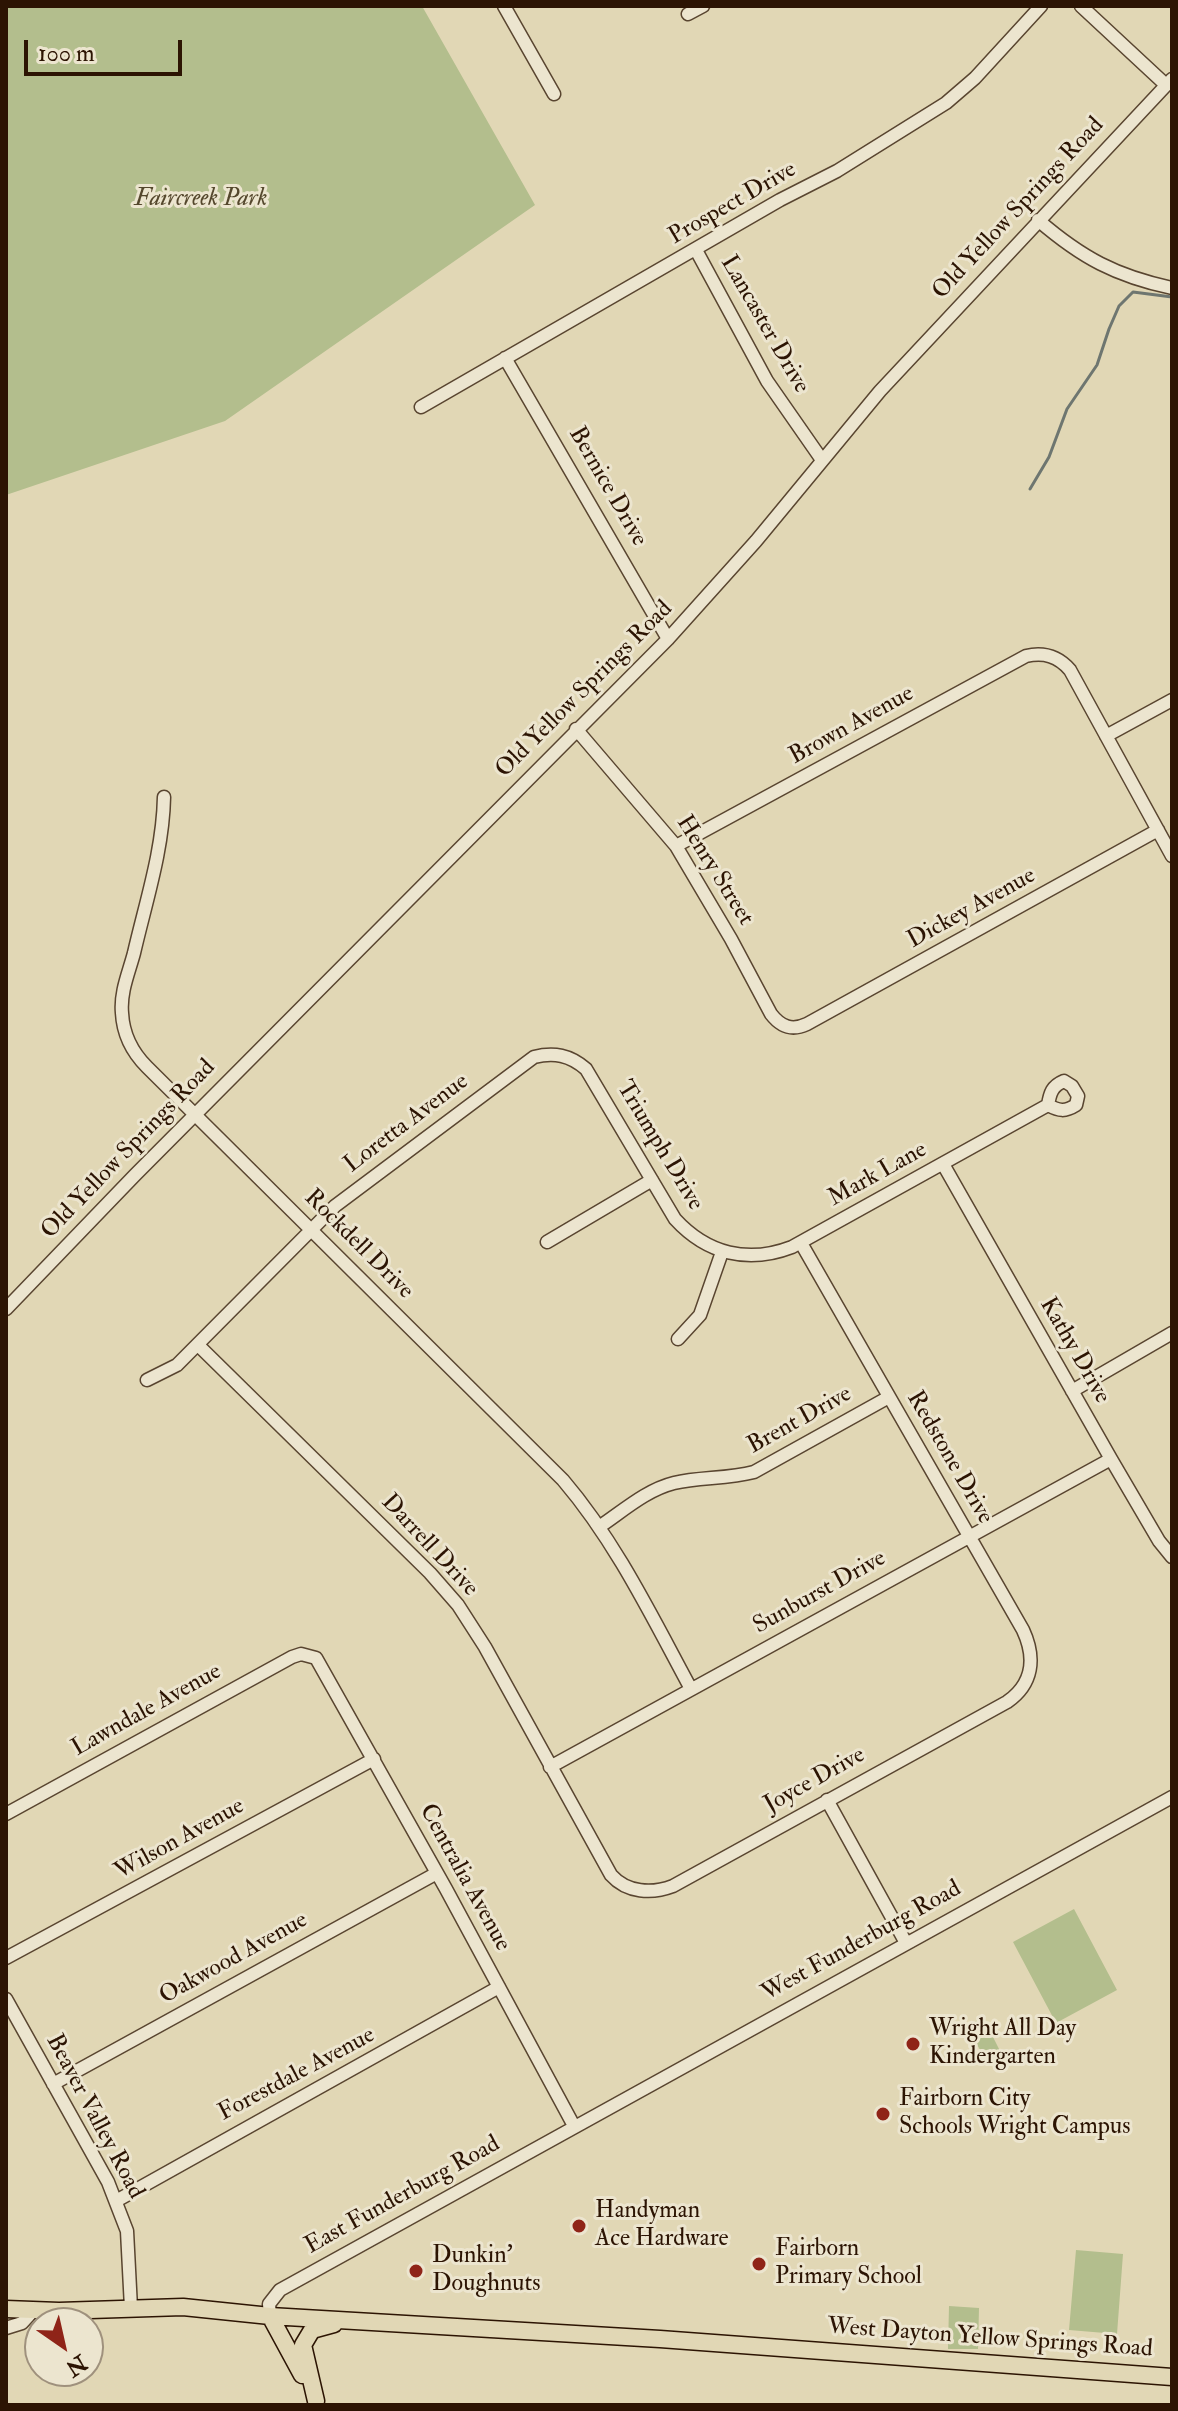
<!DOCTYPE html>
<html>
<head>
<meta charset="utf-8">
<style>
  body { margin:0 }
  #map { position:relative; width:1178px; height:2411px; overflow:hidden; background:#e1d7b5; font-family:"IM FELL Double Pica",serif }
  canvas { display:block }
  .frame { position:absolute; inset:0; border:8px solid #2c1403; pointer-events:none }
  .north { position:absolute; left:24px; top:2307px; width:80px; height:80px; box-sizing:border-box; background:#ece5cf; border:2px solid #9f917d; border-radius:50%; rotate:146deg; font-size:22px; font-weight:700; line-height:32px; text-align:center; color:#2c1403 }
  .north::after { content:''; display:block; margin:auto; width:28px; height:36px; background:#8f2418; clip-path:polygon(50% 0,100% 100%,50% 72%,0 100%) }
  .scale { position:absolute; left:24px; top:40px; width:158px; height:36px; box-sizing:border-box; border:4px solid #2c1403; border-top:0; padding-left:10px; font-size:24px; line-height:28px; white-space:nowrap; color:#2c1403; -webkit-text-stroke:6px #ece5cf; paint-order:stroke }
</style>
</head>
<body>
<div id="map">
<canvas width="1178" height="2411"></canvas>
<div class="frame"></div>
<div class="north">N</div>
<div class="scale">100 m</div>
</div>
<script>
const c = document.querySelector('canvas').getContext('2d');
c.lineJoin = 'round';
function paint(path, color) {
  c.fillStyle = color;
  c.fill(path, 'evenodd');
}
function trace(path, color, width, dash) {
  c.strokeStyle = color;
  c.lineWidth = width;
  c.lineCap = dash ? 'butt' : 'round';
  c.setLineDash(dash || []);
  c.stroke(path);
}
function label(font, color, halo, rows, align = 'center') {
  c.font = font + ' "IM FELL Double Pica",serif';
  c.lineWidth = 6;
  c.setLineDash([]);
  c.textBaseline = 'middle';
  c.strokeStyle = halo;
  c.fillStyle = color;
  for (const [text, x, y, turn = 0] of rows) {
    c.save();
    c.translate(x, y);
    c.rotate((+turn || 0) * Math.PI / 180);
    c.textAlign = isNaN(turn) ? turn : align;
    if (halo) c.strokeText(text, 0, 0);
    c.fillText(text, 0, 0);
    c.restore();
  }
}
paint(new Path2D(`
  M6 6H422L535 205 225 421 6 495Z
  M1074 1909 1117 1990 1056 2023 1013 1942Z
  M983 2017 1000 2051 985 2059 967 2026Z
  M1076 2250 1123 2254 1117 2334 1069 2330Z
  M949 2306 979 2308 978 2349H948Z`), '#b3be8d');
trace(new Path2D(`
  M1030 489 1049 457 1067 409 1097 365 1109 329 1119 306 1133 292 1172 297`), '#6e7670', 3);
const minor = new Path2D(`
  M504 6 554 94
  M1081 6 1166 85
  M688 14 703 6
  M1038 220C1082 258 1116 276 1172 288
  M696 250 767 381 822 460
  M505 358 668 639
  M421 407 780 200 837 171 946 103 975 78 1041 6
  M576 729 676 846 731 939 771 1014C781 1027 792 1031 807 1024L1158 830
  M1106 736 1172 700
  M164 797C163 850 146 901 134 953 129 972 120 992 122 1013 123 1033 132 1052 147 1067L563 1480C616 1542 652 1617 691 1689
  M676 846 1026 656C1044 652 1058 656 1070 670L1172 856
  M943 1164 1111 1459 1159 1541 1172 1557
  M547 1242 652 1180
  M6 1309 135 1175 668 639 756 541 880 391 1172 79
  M678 1339 700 1315 722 1252
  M198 1345 430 1573 458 1605 485 1647 611 1875C627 1893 652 1894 673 1886L1007 1702C1033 1684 1036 1658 1023 1630L801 1243
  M147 1380 177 1365 335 1206 534 1057C554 1052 570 1055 586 1069L675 1219C707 1254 748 1264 792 1247L1048 1105C1059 1111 1065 1112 1076 1105L1078 1096 1072 1086 1064 1081C1052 1086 1050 1093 1048 1105
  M1072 1391 1172 1333
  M599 1527C623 1511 646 1490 674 1483 700 1477 727 1479 754 1472L889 1397
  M550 1767 1111 1459
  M827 1800 906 1943
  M6 1814 292 1657 301 1654 316 1658 446 1889 574 2126
  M6 1958 374 1759
  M6 1999 108 2182 127 2231 131 2308
  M53 2084 437 1873
  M116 2201 499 1987
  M270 2316 269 2304 280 2290 1172 1797
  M6 2328 22 2323 33 2311`);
const major = new Path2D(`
  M6 2309 59 2311 183 2307 270 2316 660 2339 1172 2377
  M270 2316 302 2375
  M316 2401 303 2345 312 2330 334 2324`);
trace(minor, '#594530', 15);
trace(major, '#2c1403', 19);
trace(minor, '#ece5cf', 12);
trace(major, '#e1d7b5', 16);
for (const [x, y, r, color] of [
  [913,2044,8,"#8f2418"],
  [883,2114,8,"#8f2418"],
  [579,2226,8,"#8f2418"],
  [759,2264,8,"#8f2418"],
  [416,2271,8,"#8f2418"]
]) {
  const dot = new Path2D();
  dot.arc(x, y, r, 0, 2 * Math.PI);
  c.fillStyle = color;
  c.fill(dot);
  trace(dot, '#ece5cf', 3);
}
label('italic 24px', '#54472c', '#ece5cf', [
  ["Faircreek Park",201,200]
]);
label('24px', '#2c1403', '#ece5cf', [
  ["Prospect Drive",733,204,-30],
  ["Old Yellow Springs Road",1019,209,-47],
  ["Lancaster Drive",764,325,60],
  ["Bernice Drive",607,487,60],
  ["Old Yellow Springs Road",585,690,-45],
  ["Brown Avenue",852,726,-29],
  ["Henry Street",714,871,58],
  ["Dickey Avenue",972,909,-29],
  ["Loretta Avenue",407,1124,-37],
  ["Triumph Drive",659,1146,59],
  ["Old Yellow Springs Road",129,1150,-46],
  ["Mark Lane",878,1175,-29],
  ["Rockdell Drive",358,1245,45],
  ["Kathy Drive",1074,1351,60],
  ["Brent Drive",800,1421,-29],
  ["Redstone Drive",949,1458,60],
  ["Darrell Drive",429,1546,47],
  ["Sunburst Drive",820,1593,-29],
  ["Lawndale Avenue",147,1711,-29],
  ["Joyce Drive",815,1781,-29],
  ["Wilson Avenue",180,1840,-29],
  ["Centralia Avenue",464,1878,61],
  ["West Funderburg Road",862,1942,-29],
  ["Oakwood Avenue",234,1959,-29],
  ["Forestdale Avenue",297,2075,-28],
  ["Beaver Valley Road",94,2117,62],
  ["East Funderburg Road",403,2196,-29],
  ["West Dayton Yellow Springs Road",990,2339,4]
]);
label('24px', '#2c1403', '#ece5cf', [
  ["Wright All Day",929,2030],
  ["Kindergarten",929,2058],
  ["Fairborn City",899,2100],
  ["Schools Wright Campus",899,2128],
  ["Handyman",595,2212],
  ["Ace Hardware",595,2240],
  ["Fairborn",775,2250],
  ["Primary School",775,2278],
  ["Dunkin’",432,2257],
  ["Doughnuts",432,2285]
], 'left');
</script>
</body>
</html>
